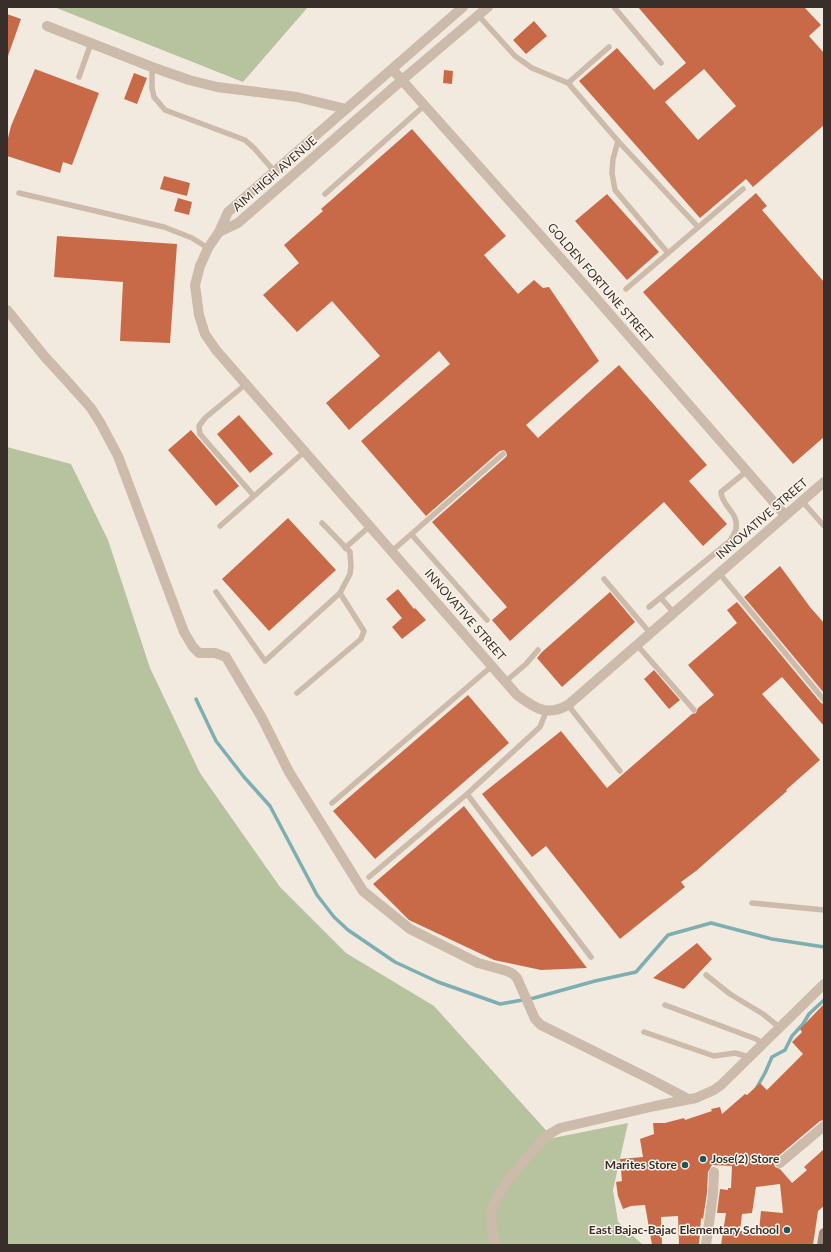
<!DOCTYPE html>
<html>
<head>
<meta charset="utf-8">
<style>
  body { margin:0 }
  #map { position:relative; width:831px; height:1252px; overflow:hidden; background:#f3eadf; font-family:Lato,sans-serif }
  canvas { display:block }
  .frame { position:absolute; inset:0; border:8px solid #392f2a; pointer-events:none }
</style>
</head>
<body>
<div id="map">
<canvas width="831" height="1252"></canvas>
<div class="frame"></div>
</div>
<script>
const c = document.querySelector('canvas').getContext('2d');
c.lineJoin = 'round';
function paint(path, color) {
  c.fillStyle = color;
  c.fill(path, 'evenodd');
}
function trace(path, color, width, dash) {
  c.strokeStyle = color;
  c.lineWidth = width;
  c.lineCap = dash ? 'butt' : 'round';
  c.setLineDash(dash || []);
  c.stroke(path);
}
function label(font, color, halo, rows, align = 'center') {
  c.font = font + ' Lato,sans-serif';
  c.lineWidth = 3;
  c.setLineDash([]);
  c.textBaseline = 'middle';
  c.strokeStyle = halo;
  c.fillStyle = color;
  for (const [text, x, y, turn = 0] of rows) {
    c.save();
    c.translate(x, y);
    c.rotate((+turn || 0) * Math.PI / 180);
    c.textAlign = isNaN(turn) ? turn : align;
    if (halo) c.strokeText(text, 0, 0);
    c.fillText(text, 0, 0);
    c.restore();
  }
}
paint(new Path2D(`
  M54 7H308L243 82Z
  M7 447 71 464 108 540 150 668 200 773 280 887 346 953 434 1006 553 1138 628 1123 613 1190 618 1222 643 1245H7Z`), '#b6c39e');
trace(new Path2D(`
  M196 699 216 741 244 777 270 806 317 895 334 917 348 930 395 962 438 982 500 1004 534 998 595 981 636 972 668 935 711 923 772 939 824 947
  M756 1089 765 1073 772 1057 785 1050 792 1036 803 1024 809 1014 824 1000`), '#7daeb1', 3.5);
paint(new Path2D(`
  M638 7H804L821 25 809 36 824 53V125L753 187 746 179 700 218 579 81 617 48 654 90 686 63ZM704 69 736 106 698 140 665 102Z
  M7 14 21 19 8 56H7Z
  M534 21 547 36 526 54 513 40Z
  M35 69 99 93 72 165 63 162 60 173 7 156V142L11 126Z
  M444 70 453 71 452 84 443 83Z
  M134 73 147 78 137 104 124 99Z
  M412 129 506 236 484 255 518 294 534 280 543 288 549 287 599 361 526 425 538 438 619 365 707 465 689 481 727 524 703 546 664 502 510 641 492 620 507 607 432 522 506 457 507 455 506 452 504 450 500 451 426 516 361 441 450 364 439 351 349 430 326 403 380 356 332 301 297 332 263 295 299 263 284 245 323 211 321 209Z
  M164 176 190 183 187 196 160 189Z
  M756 193 767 206 762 210 824 282V437L793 464 643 292Z
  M607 194 659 252 627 280 575 221Z
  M178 198 192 202 189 215 174 211Z
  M57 236 177 244 170 343 120 341 123 282 54 277Z
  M239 415 273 454 250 473 217 434Z
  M191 430 239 486 216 506 168 450Z
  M288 518 336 570 269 631 222 579Z
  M780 566 810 607 824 623V693L744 597Z
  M398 589 414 609 415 608 426 620 402 639 392 627 402 618 386 599Z
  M610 592 635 622 562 687 537 658 542 652Z
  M737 602 821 703 824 704V726L782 677 762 694 820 760 786 790 787 791 696 871 681 882 685 887 620 939 546 846 532 857 482 794 561 731 607 788 692 714 696 713 698 708 714 695 688 665 737 623 727 610Z
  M654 670 680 700 669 709 644 679Z
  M468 695 509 743 375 859 333 811Z
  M464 806 587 968 541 970 494 960 409 920 373 884Z
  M697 943 712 959 684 989 653 978Z
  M824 1004V1120L820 1121 776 1158 774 1164 775 1167 780 1169 792 1183 807 1170 804 1167 824 1149V1206L818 1211 813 1245H721L726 1213H717L720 1189 728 1190V1188H731L732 1166 712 1165 708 1172 707 1193 703 1219 701 1218 699 1245H679L678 1216 661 1217 662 1245H652L645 1205 631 1206 623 1209 618 1196 616 1182 622 1181 620 1159 643 1157 640 1139 654 1134 653 1123H665L684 1118 685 1120 712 1111 711 1109 720 1107 722 1114 745 1094 747 1095 760 1083 767 1090 803 1054 792 1042 802 1032 800 1029ZM780 1184 783 1213 761 1211 759 1231H740L742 1214 752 1213 756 1187Z`), '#c86a48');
trace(new Path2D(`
  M614 7 661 63
  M478 15 515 56 532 68 568 83 618 141 698 227
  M152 67V88L154 97 165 110 245 140 254 148 275 172
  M79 77 91 43
  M568 83 609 47
  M618 141 613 159 612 173 615 190 668 253
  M19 193 164 227 192 238 208 248
  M325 194 425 105
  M626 289 743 189
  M246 384 205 418 199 426 200 434 254 496
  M802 501 824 526
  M220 526 304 452
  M412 535 487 620
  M345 548 370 526
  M392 551 503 454
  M719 573 824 700
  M604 579 651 634
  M216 592 265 661 340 593 350 574 351 566 350 552 322 523
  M661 598 674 613
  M649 607 730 541C732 537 735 533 736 529 739 512 722 507 721 492L747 471
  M637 645 694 710
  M506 681 526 664 538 650
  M297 693 361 639 364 631 340 593
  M568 705 620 771
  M467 794 591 957
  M332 803 492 666
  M369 877 467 794 540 727 546 712
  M752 903 824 910
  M706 975 730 994 763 1014 779 1027
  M665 1005 756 1039 762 1043
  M644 1032 714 1056 735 1053 749 1057`), '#ccbaaa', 5.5);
trace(new Path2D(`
  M463 7 228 212 219 232 208 248 200 266 195 285 199 315 205 334 216 350 517 695C535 708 546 717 568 705L824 482
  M47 26 152 67 189 80 217 87 297 97 346 109
  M392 69 582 282 785 515
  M219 232 238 223 402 80 488 7
  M7 310 45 357 67 381 91 408 101 424 118 456 184 632 193 647 199 653H215L226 657 262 718 289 772 363 891 410 929 478 963 507 971 513 974 517 978 535 1019 541 1025 648 1078 688 1099
  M780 1163 824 1126
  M495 1245 492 1229 491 1211 497 1197 512 1175 546 1136 560 1128 655 1106 696 1098 714 1090 721 1085 824 984
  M706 1245 713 1194 714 1172`), '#ccbaaa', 10);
trace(new Path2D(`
  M822 1245 824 1233`), '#a0897b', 10);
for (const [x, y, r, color] of [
  [703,1159,4,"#1e565c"],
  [685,1165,4,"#1e565c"],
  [787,1230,4,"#1e565c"]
]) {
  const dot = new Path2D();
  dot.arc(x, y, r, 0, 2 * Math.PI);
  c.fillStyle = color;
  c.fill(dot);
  trace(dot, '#fbf4eb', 1.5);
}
label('12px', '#392f2a', '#fbf4eb', [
  ["AIM HIGH AVENUE",275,174,-41],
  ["GOLDEN FORTUNE STREET",600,283,49],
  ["INNOVATIVE STREET",762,519,-41],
  ["INNOVATIVE STREET",465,615,49]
]);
label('bold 12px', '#392f2a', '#fbf4eb', [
  ["Jose(2) Store",711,1159,"left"],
  ["Marites Store",677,1165],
  ["East Bajac-Bajac Elementary School",779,1230]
], 'right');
</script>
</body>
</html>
